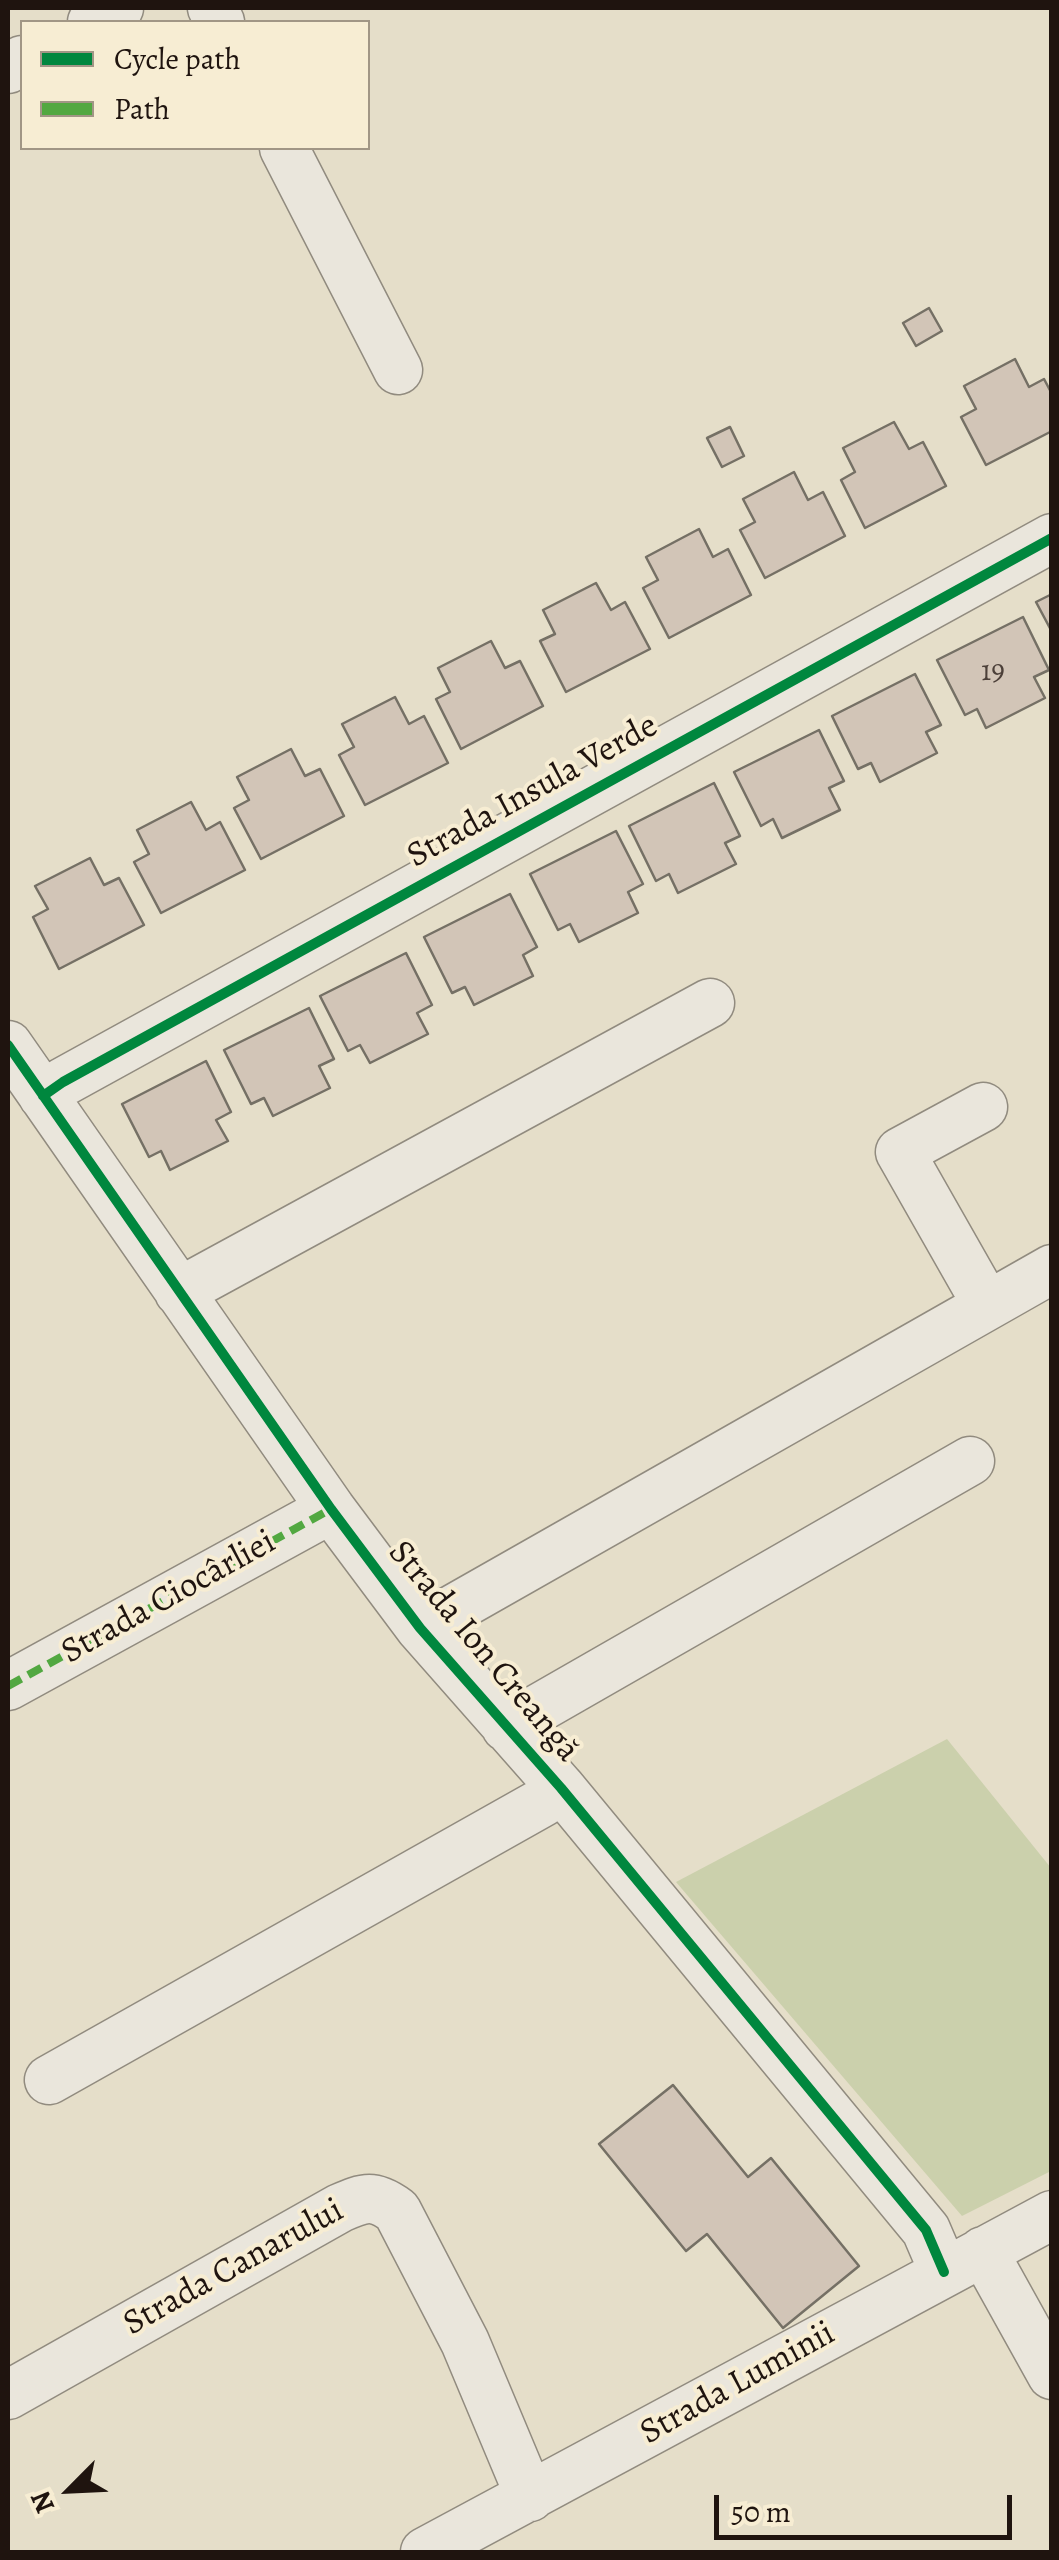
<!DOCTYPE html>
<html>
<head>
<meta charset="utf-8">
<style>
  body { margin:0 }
  #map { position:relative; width:1059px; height:2560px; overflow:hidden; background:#e5dec9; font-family:Alegreya,serif }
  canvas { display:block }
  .frame { position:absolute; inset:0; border:10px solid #1f140f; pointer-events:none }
  .legend { position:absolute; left:20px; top:20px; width:350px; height:130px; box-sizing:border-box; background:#f7edd3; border:2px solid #a19685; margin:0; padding:12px 18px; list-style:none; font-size:30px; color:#1f140f }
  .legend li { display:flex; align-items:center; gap:20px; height:50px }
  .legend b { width:50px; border:2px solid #a19685 }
  .north { position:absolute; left:20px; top:2440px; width:100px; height:100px; -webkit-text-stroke:8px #f7edd3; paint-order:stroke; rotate:246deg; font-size:28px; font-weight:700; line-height:40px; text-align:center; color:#1f140f }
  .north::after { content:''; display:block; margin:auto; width:35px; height:45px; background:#1f140f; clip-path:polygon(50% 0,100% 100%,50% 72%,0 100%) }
  .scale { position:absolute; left:714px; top:2495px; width:298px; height:45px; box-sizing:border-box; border:5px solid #1f140f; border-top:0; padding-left:12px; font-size:30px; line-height:35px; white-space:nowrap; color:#1f140f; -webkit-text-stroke:8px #f7edd3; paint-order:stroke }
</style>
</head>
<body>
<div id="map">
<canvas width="1059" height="2560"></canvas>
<div class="frame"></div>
<ul class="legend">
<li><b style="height:12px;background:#00873e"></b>Cycle path</li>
<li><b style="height:12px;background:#52a841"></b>Path</li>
</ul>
<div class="north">N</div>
<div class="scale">50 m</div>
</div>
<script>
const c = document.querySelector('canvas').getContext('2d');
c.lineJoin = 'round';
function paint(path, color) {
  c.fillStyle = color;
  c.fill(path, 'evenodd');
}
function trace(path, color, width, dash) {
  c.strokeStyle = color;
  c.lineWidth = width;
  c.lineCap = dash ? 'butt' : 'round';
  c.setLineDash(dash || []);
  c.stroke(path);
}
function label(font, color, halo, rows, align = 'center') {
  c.font = font + ' Alegreya,serif';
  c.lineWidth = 8;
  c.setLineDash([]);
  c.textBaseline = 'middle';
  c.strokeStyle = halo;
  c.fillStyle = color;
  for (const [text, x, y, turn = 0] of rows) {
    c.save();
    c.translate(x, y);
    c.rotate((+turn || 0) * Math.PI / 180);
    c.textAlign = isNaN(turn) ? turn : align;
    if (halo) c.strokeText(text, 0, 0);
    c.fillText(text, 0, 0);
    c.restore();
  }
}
paint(new Path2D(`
  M947 1739 1051 1868V2171L962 2216 676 1882Z`), '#cbd0ac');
const building = new Path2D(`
  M929 308 942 331 916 346 903 323Z
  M1015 359 1029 387 1044 379 1052 394V431L986 465 961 417 976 409 964 386Z
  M894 422 909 449 923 442 946 486 865 528 841 480 855 472 843 448Z
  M730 427 744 456 722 467 707 438Z
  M794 472 808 500 823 492 845 536 765 578 740 530 755 522 743 499Z
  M699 529 713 557 728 549 751 595 669 638 643 588 658 580 646 557Z
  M596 583 611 610 625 602 650 649 566 692 540 641 555 634 543 610Z
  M1052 594V632L1036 602Z
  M1023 617 1049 670 1034 677 1045 698 986 728 977 709 965 715 937 660Z
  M491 641 505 668 520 661 543 706 461 749 436 699 450 692 438 668Z
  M915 674 941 725 926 732 937 753 880 782 871 763 858 769 832 716Z
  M395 697 409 724 424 716 448 763 365 805 339 755 354 747 342 724Z
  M819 730 844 781 829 788 840 810 782 838 773 819 761 826 734 772Z
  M291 749 305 776 320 769 344 816 261 859 234 808 249 800 237 777Z
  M714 783 740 836 725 843 736 864 678 893 669 874 656 881 629 826Z
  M191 802 206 830 220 822 245 870 161 913 134 862 149 854 137 830Z
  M616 831 643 884 628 892 638 913 579 942 570 924 558 930 530 874Z
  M90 858 104 885 119 878 144 925 59 969 33 917 48 909 35 886Z
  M510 894 537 947 523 955 533 976 474 1005 465 987 452 993 424 937Z
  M406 953 432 1005 417 1013 428 1034 370 1063 360 1045 348 1051 320 996Z
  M309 1008 334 1059 319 1066 330 1088 273 1116 264 1098 251 1104 224 1050Z
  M206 1061 231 1112 216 1120 228 1141 170 1170 161 1151 149 1157 122 1104Z
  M673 2085 748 2177 771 2158 859 2266 783 2328 707 2234 686 2251 599 2144Z`);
paint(building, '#d2c5b7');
trace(building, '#757065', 2.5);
const minor = new Path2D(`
  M212 8 220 22
  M92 22 119 8
  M8 69 22 60
  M284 148 398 370
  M8 1045 331 1509 420 1628 561 1788 926 2230 944 2272
  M43 1096 63 1082 1052 538
  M983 1107 900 1152 987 1305
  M179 1292 710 1003
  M420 1628 1052 1269
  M8 1686 331 1509
  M506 1727 970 1461
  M49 2080 543 1802 561 1788
  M983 2251 1052 2375
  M8 2395 340 2208C365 2197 374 2194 397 2211L465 2342 530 2497
  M425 2552 1052 2215`);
trace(minor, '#918b7f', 51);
trace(minor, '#eae6dc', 48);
trace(new Path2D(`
  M8 1686 331 1509`), '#52a841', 8, [15, 8]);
trace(new Path2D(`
  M8 1045 331 1509 420 1628 561 1788 926 2230 944 2272
  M43 1096 63 1082 1052 538`), '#00873e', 10);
label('30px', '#4c4039', null, [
  ["19",993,673]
]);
label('35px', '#1f140f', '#f7edd3', [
  ["Strada Insula Verde",533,792,-29],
  ["Strada Ciocârliei",169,1598,-29],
  ["Strada Ion Creangă",483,1652,50],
  ["Strada Canarului",234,2268,-29],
  ["Strada Luminii",738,2384,-29]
]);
</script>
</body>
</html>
